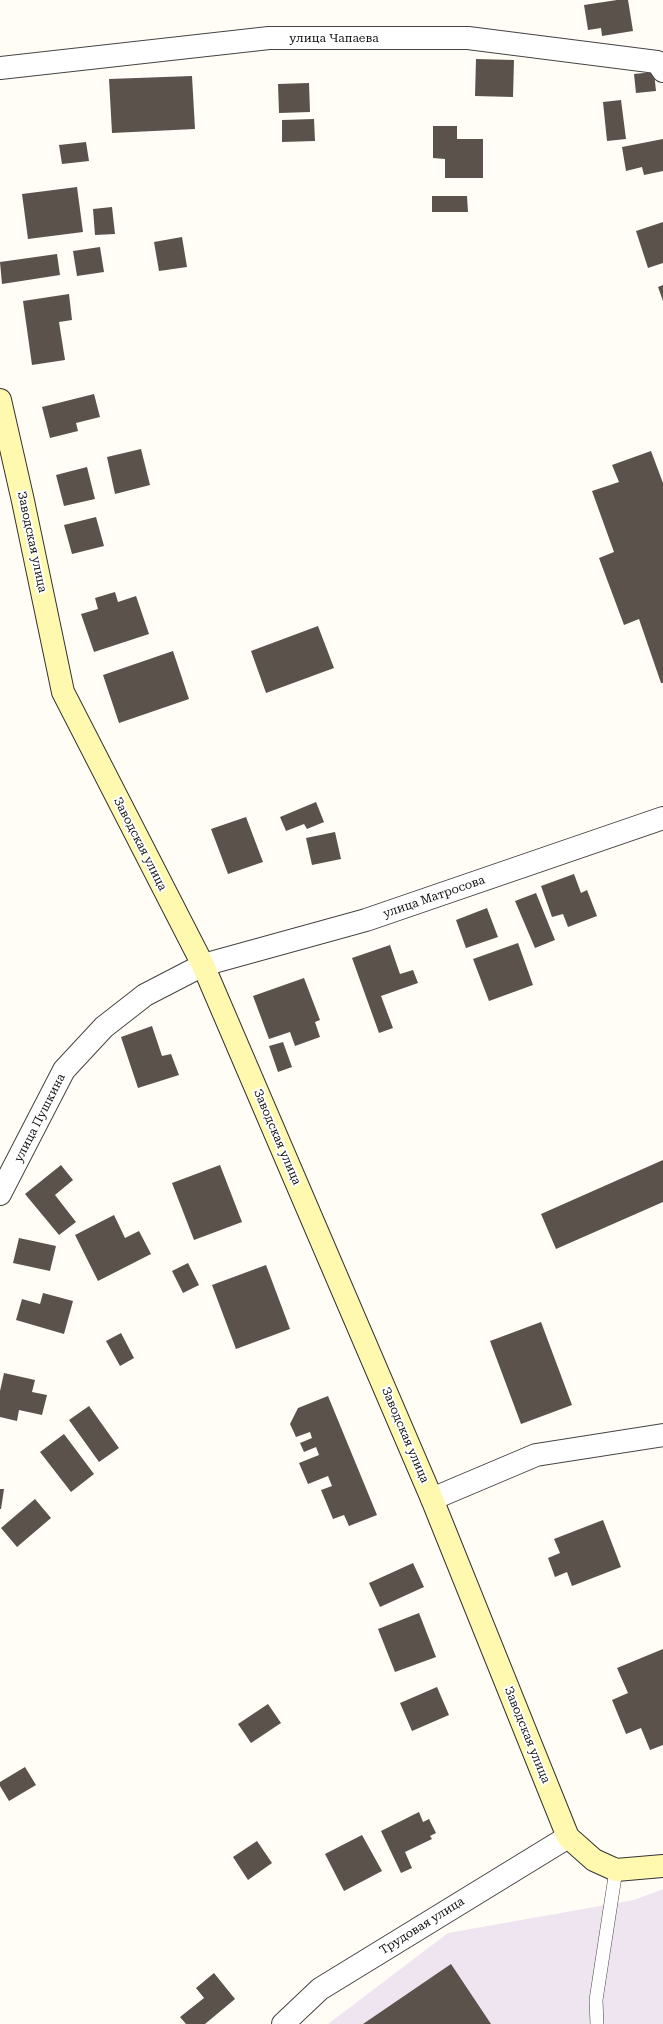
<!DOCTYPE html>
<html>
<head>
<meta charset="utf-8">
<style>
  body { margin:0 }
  canvas { display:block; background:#fffdf5 }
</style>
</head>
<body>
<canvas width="663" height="2024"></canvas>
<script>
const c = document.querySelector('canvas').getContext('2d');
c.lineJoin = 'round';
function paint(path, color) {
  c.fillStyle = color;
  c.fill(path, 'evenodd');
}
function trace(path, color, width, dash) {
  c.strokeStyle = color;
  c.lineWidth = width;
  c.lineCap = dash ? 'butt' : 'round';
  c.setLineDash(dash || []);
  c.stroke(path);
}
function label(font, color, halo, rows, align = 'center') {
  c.font = font + ' "Roboto Serif",serif';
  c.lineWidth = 4;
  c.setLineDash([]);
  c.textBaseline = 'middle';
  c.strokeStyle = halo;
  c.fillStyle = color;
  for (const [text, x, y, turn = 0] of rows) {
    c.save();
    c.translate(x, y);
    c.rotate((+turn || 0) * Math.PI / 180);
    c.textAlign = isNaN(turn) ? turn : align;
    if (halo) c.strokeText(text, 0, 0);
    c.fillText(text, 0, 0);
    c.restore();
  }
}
paint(new Path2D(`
  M663 1889V2024H328L448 1933 634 1900Z`), '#efe5f0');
paint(new Path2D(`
  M617 0H628L633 31 602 36 601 28 588 30 584 5Z
  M476 59 514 60 513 97 475 96Z
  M654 72 656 91 636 93 634 74Z
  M192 76 195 129 112 133 109 79Z
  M309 83 310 112 279 113 278 84Z
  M621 100 626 139 607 141 603 102Z
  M314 119 315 141 282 142V120Z
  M433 126H457V139H483V178H445V159L433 158Z
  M663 139V171L644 175 642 167 626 171 622 147Z
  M86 142 89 161 62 164 59 145Z
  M77 187 83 232 28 239 22 194Z
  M432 196H467L468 212H432Z
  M112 207 115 234 95 235 93 209Z
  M663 222V263L648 268 636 231Z
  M182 237 187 267 159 271 154 242Z
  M100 247 104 272 77 276 73 251Z
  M57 254 60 275 2 284 0 262Z
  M663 285V301L658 287Z
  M69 294 72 320 59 322 65 360 32 365 23 301Z
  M94 394 100 417 76 423 78 431 50 438 42 407Z
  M141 449 150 485 115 494 107 457Z
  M651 451 663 483V683H661L639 619 624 625 599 558 614 552 592 491 619 482 612 465Z
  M87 467 95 499 64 506 56 475Z
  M96 517 104 546 72 554 64 525Z
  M115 592 118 602 136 596 149 634 94 652 81 614 98 609 95 598Z
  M318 626 334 668 266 693 251 651Z
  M173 651 189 699 119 723 103 675Z
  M316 802 324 822 307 829 304 824 286 831 280 817Z
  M246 817 263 862 228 874 211 829Z
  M335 832 341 859 312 865 306 838Z
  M574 874 581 893 587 890 597 916 568 927 563 914 552 917 541 886Z
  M536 893 555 940 535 948 515 901Z
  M487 908 498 937 466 948 456 920Z
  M518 943 533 985 489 1001 473 959Z
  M390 945 400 974 413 970 418 983 381 996 393 1028 379 1033 352 958Z
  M304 978 320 1020 315 1022 320 1037 295 1046 290 1032 269 1039 253 996Z
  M152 1026 162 1056 171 1054 179 1075 138 1088 121 1037Z
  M283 1042 292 1067 278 1072 269 1046Z
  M663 1160V1202L556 1249 541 1214Z
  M61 1165 73 1180 55 1195 76 1222 59 1235 25 1194Z
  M220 1165 242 1222 194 1240 172 1183Z
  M114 1215 125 1238 139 1231 151 1254 98 1281 75 1235Z
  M19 1238 56 1246 50 1271 13 1263Z
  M188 1263 199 1285 183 1293 172 1271Z
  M266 1265 290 1329 236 1349 212 1285Z
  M43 1293 73 1301 64 1334 16 1320 22 1299 40 1304Z
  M541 1322 572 1405 521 1424 490 1341Z
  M121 1333 134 1358 120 1366 106 1341Z
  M4 1373 35 1380 32 1392 47 1395 42 1415 19 1410 17 1421 0 1417V1391Z
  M328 1396 377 1515 349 1526 344 1515 333 1519 321 1490 332 1486 328 1476 308 1484 299 1463 319 1455 316 1447 304 1452 300 1443 312 1438 310 1432 296 1437 290 1424 298 1408Z
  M89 1406 119 1448 99 1462 69 1420Z
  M64 1434 94 1474 71 1492 40 1452Z
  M0 1489H4L1 1509H0Z
  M35 1499 51 1518 17 1547 1 1528Z
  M603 1520 621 1567 572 1586 567 1572 555 1577 548 1558 560 1553 554 1539Z
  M413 1563 424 1587 380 1607 369 1583Z
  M419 1613 436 1657 395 1672 378 1629Z
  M663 1649V1745L650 1750 641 1728 626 1734 612 1700 628 1693 617 1668Z
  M437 1687 449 1715 412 1731 400 1703Z
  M268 1704 281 1723 251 1743 238 1724Z
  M25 1767 36 1785 9 1801 0 1786V1782Z
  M419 1812 423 1822 429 1819 436 1833 430 1836 432 1839 405 1852 412 1868 401 1873 381 1831Z
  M362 1835 382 1871 344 1891 325 1854Z
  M257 1841 272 1863 248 1880 233 1857Z
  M451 1964 491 2024H363Z
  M214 1973 235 1999 205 2024H186L180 2017 204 1998 196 1988Z`), '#5b524c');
const lane = new Path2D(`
  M597 2024 596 2000 616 1870`);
const street = new Path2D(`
  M0 68 269 38H468L657 62 663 71
  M0 1194 64 1070 104 1027 145 995 203 965 366 920 663 818
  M432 1499 536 1455 663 1435
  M283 2024 320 1989 568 1837`);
const secondary = new Path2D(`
  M0 400 23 501 63 692 203 965 432 1499 568 1837 594 1860 616 1870 663 1866`);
trace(lane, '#444', 14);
trace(street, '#444', 24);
trace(secondary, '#333', 24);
trace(lane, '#fff', 13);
trace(street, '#fff', 22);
trace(secondary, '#fff9b0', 22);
label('12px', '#111', '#fff', [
  ["улица Чапаева",334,38],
  ["Заводская улица",32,542,78],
  ["Заводская улица",140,844,63],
  ["улица Матросова",434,897,-19],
  ["улица Пушкина",40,1118,-63],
  ["Заводская улица",277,1137,67],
  ["Заводская улица",405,1435,67],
  ["Заводская улица",527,1735,68],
  ["Трудовая улица",422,1926,-32]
]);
</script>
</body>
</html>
